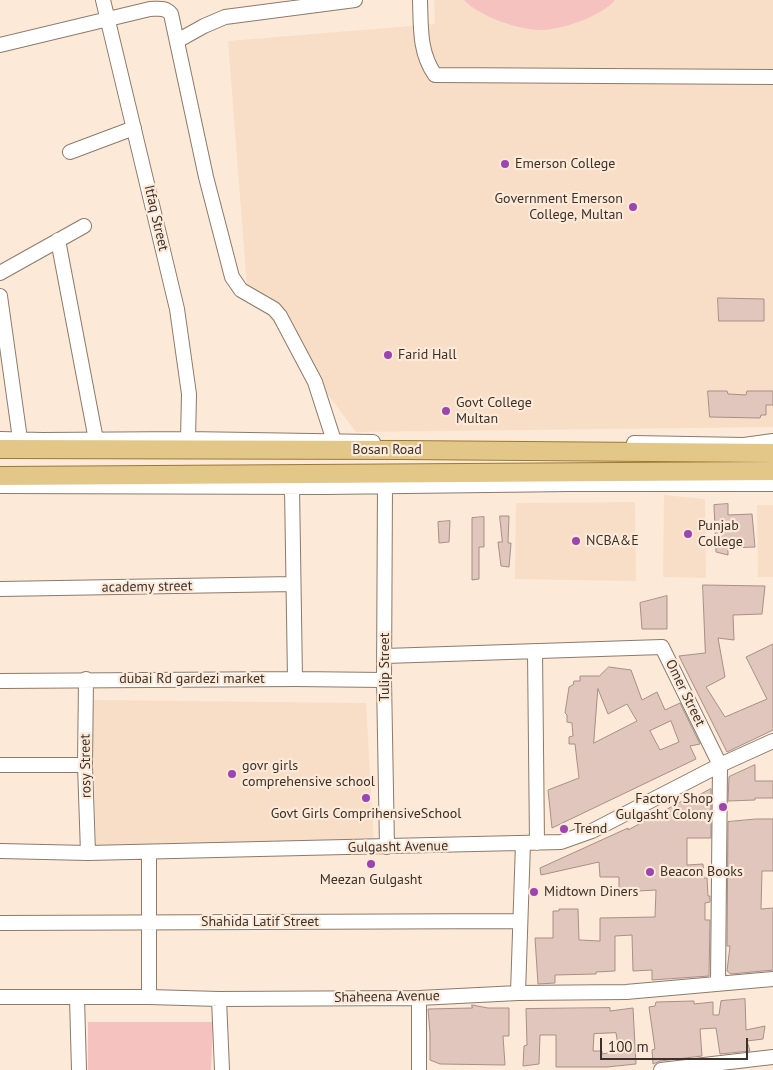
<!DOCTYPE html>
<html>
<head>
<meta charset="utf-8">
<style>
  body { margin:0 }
  #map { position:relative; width:773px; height:1070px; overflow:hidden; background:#fde9d7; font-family:"PT Sans",sans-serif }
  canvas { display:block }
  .scale { position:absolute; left:600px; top:1038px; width:148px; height:22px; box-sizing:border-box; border:2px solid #3a322b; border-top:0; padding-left:6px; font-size:15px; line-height:18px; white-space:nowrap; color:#3a322b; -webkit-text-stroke:4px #fde9d7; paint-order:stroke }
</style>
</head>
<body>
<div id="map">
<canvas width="773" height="1070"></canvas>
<div class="scale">100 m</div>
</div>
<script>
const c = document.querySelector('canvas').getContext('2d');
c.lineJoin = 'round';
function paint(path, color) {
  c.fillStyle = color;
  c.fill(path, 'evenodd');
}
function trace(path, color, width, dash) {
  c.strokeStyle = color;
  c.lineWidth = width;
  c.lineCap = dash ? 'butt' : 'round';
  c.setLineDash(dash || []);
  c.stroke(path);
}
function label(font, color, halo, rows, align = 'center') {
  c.font = font + ' "PT Sans",sans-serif';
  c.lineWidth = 4.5;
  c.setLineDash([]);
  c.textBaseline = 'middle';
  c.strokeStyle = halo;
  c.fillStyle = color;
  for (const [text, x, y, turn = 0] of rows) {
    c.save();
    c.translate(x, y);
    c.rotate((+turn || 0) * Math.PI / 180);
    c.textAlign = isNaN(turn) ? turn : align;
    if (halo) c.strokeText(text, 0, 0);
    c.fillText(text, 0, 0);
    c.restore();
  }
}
paint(new Path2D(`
  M434 0H773V427L356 432 247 287 228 41 435 24Z
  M664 495 705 499 706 578 663 577Z
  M635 502 636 581 515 579 516 503Z
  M757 505H773V577H758Z
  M92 700 366 703 374 844 96 846Z`), '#f8dec7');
paint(new Path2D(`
  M464 0H615C600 17 564 29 542 30 519 30 480 17 464 0Z
  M88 1022H213L211 1070H88Z`), '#f5c2c0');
const building = new Path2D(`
  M718 298 764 299V321H719Z
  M708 391H727L728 394 746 395 747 391H773V405H766V415H761L760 418 710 417Z
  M728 504V515L752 514 755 547 728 548V555L716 552 714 505Z
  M500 516H509L508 543H511L509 567 501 566 498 542H502Z
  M484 517V547H479V579L472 580V518Z
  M450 521 449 542 439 543 438 522Z
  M703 585 765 586 762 614 733 615 734 640 718 638 725 677 706 687 725 717 767 699 746 657 773 644V730L727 752 679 656 705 653Z
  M667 596V629H642L640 603Z
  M609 667 631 670 642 700 657 692 665 710 680 703 700 744 690 746 696 759 552 828 548 790 579 778 575 744H569V737L573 736 572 723 567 722V715L565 713 569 687 573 685 574 681H580V676H599ZM598 689 608 714 627 704 637 721 594 743ZM671 721 679 742 660 750 650 731Z
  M755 765V781H773V798H755V800L728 801 729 777Z
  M711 789V838H687V865L703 864 704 878H707L708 896H710V902L705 903V920H710L709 976 652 980V970L633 971 632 935 615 936V971L596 972V974L555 975V983L538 984 535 938H553V911H559V909H578L579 940 600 941V918L655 917 656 890 619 892V877H600L599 862 541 875 540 868 628 828V830L684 800 685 802Z
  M756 819H773V871H762L761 909 773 908V970L731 974 727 971 730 946H727L728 822Z
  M745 999 746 1030 765 1026 763 1039 747 1041 750 1051 720 1054 716 1028 700 1029 702 1056 660 1061 653 1064 652 1050 655 1049 649 1007 655 1006 656 1002 694 1001V1004L713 1002V1015H719L721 1001Z
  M472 1005 488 1008H509V1036H503L505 1065 440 1064 430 1060V1033L428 1009 472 1008Z
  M610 1008V1011L633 1008 636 1064 607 1067H556V1035H540L539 1064 523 1066 524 1046 527 1045 526 1009ZM616 1033 619 1051 602 1054V1051H593L594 1034Z`);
paint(building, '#e0c6bc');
trace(building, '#a88f86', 1);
const minor = new Path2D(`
  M103 0 177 309 189 394 188 439
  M420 0C421 27 419 52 435 75L773 77
  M177 41 204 26 225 17 355 0
  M0 45 150 9C158 9 165 7 171 14L206 177 232 277 241 290 274 309 280 316 315 382 334 441
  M70 152 134 128
  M58 240 96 440
  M0 273 84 226
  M0 296 20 439
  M0 439 43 440 188 439 373 442
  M634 443 744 445 773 441
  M0 486 324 487 571 484H773
  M385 486 384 680 387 847
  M292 487 295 679
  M0 589 293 584
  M535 652 537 843
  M385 656 662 647 720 765 718 983
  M86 679 85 765 88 853
  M0 681 295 679 384 680
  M0 765H85
  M0 851 88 853 561 842 592 831 720 765 773 741
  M149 852V997
  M0 923 520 921
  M518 993 523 843
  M0 997H149L219 999 419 998 518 993 626 992 773 979
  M77 998 79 1070
  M219 999 222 1070
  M419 1070V998
  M661 1070 773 1057`);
const major = new Path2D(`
  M0 449 401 450 773 453
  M0 476 773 471`);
trace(minor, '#8d7a6a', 16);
trace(major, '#9b7a35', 20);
trace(minor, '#fff', 14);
trace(major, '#e2c789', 18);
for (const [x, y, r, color] of [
  [505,164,5,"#9c44b0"],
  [633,207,5,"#9c44b0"],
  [388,355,5,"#9c44b0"],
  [446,411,5,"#9c44b0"],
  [688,534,5,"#9c44b0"],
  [576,541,5,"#9c44b0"],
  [232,774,5,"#9c44b0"],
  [366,798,5,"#9c44b0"],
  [723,807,5,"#9c44b0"],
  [564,829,5,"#9c44b0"],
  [371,864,5,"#9c44b0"],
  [650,872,5,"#9c44b0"],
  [534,892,5,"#9c44b0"]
]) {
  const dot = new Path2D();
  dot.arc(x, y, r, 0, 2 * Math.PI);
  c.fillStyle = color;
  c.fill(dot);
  trace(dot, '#fde9d7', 2);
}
label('14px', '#3a322b', '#fde9d7', [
  ["Emerson College",515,164],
  ["Government Emerson",623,199,"right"],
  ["College, Multan",623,215,"right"],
  ["Farid Hall",398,355],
  ["Govt College",456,403],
  ["Multan",456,419],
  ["Punjab",698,526],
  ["College",698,542],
  ["NCBA&E",586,541],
  ["govr girls",242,766],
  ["comprehensive school",242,782],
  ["Factory Shop",713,799,"right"],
  ["Gulgasht Colony",713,815,"right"],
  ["Govt Girls ComprihensiveSchool",366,814,"center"],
  ["Trend",574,829],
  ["Beacon Books",660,872],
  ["Meezan Gulgasht",371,880,"center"],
  ["Midtown Diners",544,892]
], 'left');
label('14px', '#3a322b', '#fde9d7', [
  ["Itfaq Street",156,218,77],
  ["Bosan Road",387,450],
  ["academy street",147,587,-1],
  ["Tulip Street",385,667,-90],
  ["dubai Rd gardezi market",192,679],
  ["Omer Street",685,693,64],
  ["rosy Street",86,766,-91],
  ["Gulgasht Avenue",398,847,-1],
  ["Shahida Latif Street",260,922],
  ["Shaheena Avenue",387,997,-1]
]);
</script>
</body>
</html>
